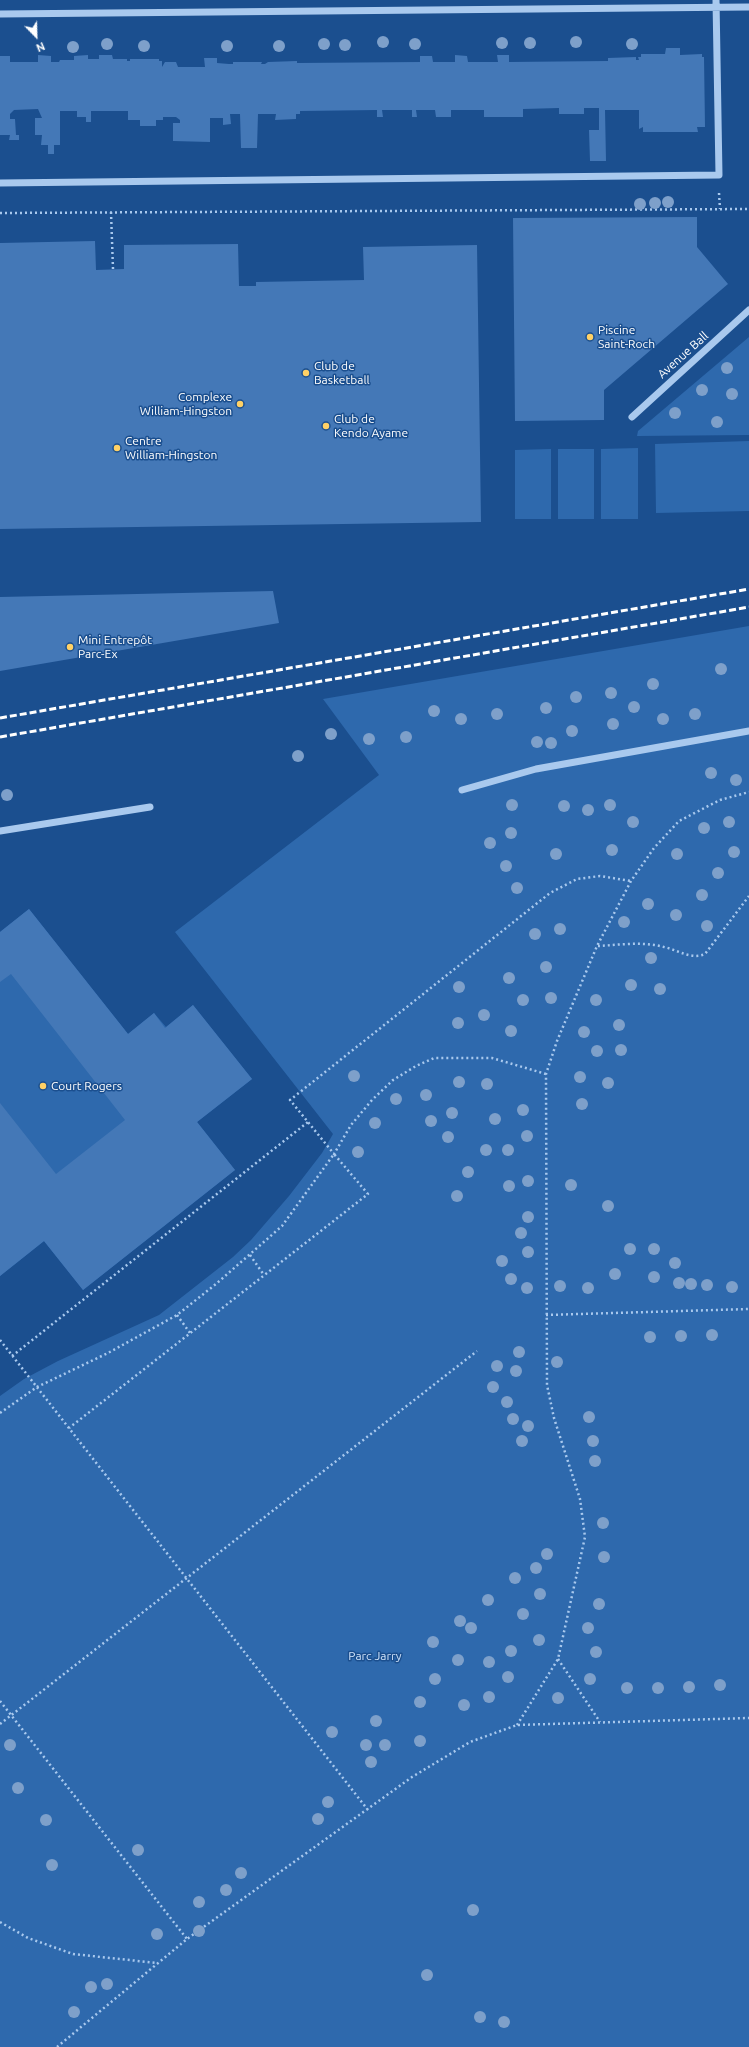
<!DOCTYPE html>
<html>
<head>
<meta charset="utf-8">
<style>
  body { margin:0 }
  #map { position:relative; width:749px; height:2047px; overflow:hidden; background:#1b4f8f; font-family:Ubuntu,sans-serif }
  canvas { display:block }
  .north { position:absolute; left:16px; top:16px; width:40px; height:40px; -webkit-text-stroke:3px #1b4f8f; paint-order:stroke; rotate:157deg; font-size:11px; font-weight:700; line-height:16px; text-align:center; color:#fff }
  .north::after { content:''; display:block; margin:auto; width:14px; height:18px; background:#fff; clip-path:polygon(50% 0,100% 100%,50% 72%,0 100%) }
</style>
</head>
<body>
<div id="map">
<canvas width="749" height="2047"></canvas>
<div class="north">N</div>
</div>
<script>
const c = document.querySelector('canvas').getContext('2d');
c.lineJoin = 'round';
function paint(path, color) {
  c.fillStyle = color;
  c.fill(path, 'evenodd');
}
function trace(path, color, width, dash) {
  c.strokeStyle = color;
  c.lineWidth = width;
  c.lineCap = dash ? 'butt' : 'round';
  c.setLineDash(dash || []);
  c.stroke(path);
}
function label(font, color, halo, rows, align = 'center') {
  c.font = font + ' Ubuntu,sans-serif';
  c.lineWidth = 3;
  c.setLineDash([]);
  c.textBaseline = 'middle';
  c.strokeStyle = halo;
  c.fillStyle = color;
  for (const [text, x, y, turn = 0] of rows) {
    c.save();
    c.translate(x, y);
    c.rotate((+turn || 0) * Math.PI / 180);
    c.textAlign = isNaN(turn) ? turn : align;
    if (halo) c.strokeText(text, 0, 0);
    c.fillText(text, 0, 0);
    c.restore();
  }
}
paint(new Path2D(`
  M749 337V435L637 436 638 431Z
  M749 441V511L656 513 655 444Z
  M638 448V519H601V449Z
  M551 449V519H515V450Z
  M558 449H594V519H558Z
  M749 626V2047H0V1396L24 1379 58 1361 159 1315 233 1257 251 1240 289 1196 322 1153 333 1134 175 932 379 775 323 699Z
  M29 909 128 1034 154 1013 166 1027 193 1005 252 1079 197 1122 235 1170 83 1290 44 1241 0 1276V932Z`), '#2e69ad');
paint(new Path2D(`
  M666 48H680V55L702 54V57H704L705 127H697L698 132H643V127L639 129V110H605L606 161H590L589 130H599V108H584V114H559V108L523 109V117H484V110H451V117H436L435 110H416L417 117H412V110H382L383 117H377V110L300 111V114H296V119L275 120 276 114H258L257 148H241L240 114H230L231 124 223 125V118H210V142L173 141V123H180V120L176 117H163V120H156V126H140V120H128V111H91V122H86V117H77V111H60V145H54V154H48V145H41L42 135H35V118H42L38 109 14 110 10 114V119H15L16 135H19V140H9L10 135H0V56H10V62H38V55L51 56V62H59L60 60H74V56L88 55V59H99V55H112L113 59H127V61H130V59H159V61H162V67L165 62H176L178 67H205L204 58H217V63L229 64H233V62H262L261 64H265L268 62 297 61V63L420 62V56H432L433 62H455V55L467 56 468 62H498L497 55H509V62L608 61V58L636 57V60H639L638 57H641V54H665Z
  M697 217V247L728 284 604 390V420L515 421 513 218Z
  M95 241 96 270 124 269V245L238 244 239 286H256V282L364 280 363 247 477 245 481 522 0 529V243Z
  M273 591 279 623 0 671V597Z
  M29 909 128 1034 154 1013 165 1028 193 1005 252 1079 197 1122 235 1170 83 1290 44 1241 0 1276V1103L56 1174 125 1120 11 974 0 982V932Z`), '#4478b7');
trace(new Path2D(`
  M719 193 720 209
  M111 212 113 269
  M0 213 749 209
  M598 946C619 945 642 941 664 947 678 950 691 960 705 954L749 896
  M546 1074 492 1058H434L416 1066 393 1080 372 1100 351 1125 334 1154 290 1100 550 893 577 879 600 876 631 881
  M250 1255 264 1275
  M177 1315 190 1333
  M546 1315 749 1309
  M0 1340 368 1810
  M12 1356 308 1122
  M0 1413 37 1387 108 1353 177 1315 216 1284 282 1226 334 1154 368 1194 69 1428
  M558 1659 600 1722
  M0 1701 187 1939
  M0 1724 477 1351
  M517 1725 558 1659 585 1537 580 1499 554 1418 547 1385 546 1074 557 1041 597 946 631 881 654 848 679 821 720 800 749 792
  M0 1922 28 1938 73 1954 157 1963
  M57 2047 187 1939 412 1777 470 1742 517 1725 749 1718`), '#a9c9ee', 2.5, [2, 3]);
trace(new Path2D(`
  M0 14 749 7
  M0 183 719 175 716 0
  M632 417 749 310
  M462 790 536 769 749 731
  M0 831 150 807`), '#a9c9ee', 7);
trace(new Path2D(`
  M0 718 749 589
  M0 737 749 607`), '#fff', 3, [7, 3]);
c.fillStyle = '#7ea0ca';
for (const [x, y] of [
  [383,42],
  [576,42],
  [502,43],
  [530,43],
  [107,44],
  [324,44],
  [415,44],
  [632,44],
  [345,45],
  [144,46],
  [227,46],
  [279,46],
  [73,47],
  [668,202],
  [655,203],
  [640,204],
  [727,368],
  [702,390],
  [732,394],
  [675,413],
  [717,422],
  [721,669],
  [653,684],
  [611,693],
  [576,697],
  [634,707],
  [546,708],
  [434,711],
  [497,714],
  [695,714],
  [461,719],
  [663,719],
  [613,724],
  [572,731],
  [331,734],
  [406,737],
  [369,739],
  [537,742],
  [551,743],
  [298,756],
  [711,773],
  [736,780],
  [7,795],
  [512,805],
  [610,805],
  [564,806],
  [588,810],
  [633,822],
  [729,822],
  [704,828],
  [511,833],
  [490,843],
  [612,850],
  [734,852],
  [556,854],
  [677,854],
  [506,866],
  [718,873],
  [517,888],
  [702,895],
  [648,904],
  [676,915],
  [624,922],
  [707,926],
  [560,929],
  [535,934],
  [651,958],
  [546,967],
  [509,978],
  [631,985],
  [459,987],
  [660,989],
  [551,998],
  [523,1000],
  [596,1000],
  [484,1015],
  [458,1023],
  [619,1025],
  [511,1031],
  [584,1032],
  [621,1050],
  [597,1051],
  [354,1076],
  [580,1077],
  [459,1082],
  [608,1083],
  [487,1084],
  [426,1095],
  [396,1099],
  [582,1104],
  [523,1110],
  [452,1113],
  [495,1119],
  [431,1121],
  [375,1123],
  [527,1136],
  [448,1137],
  [486,1150],
  [508,1150],
  [358,1152],
  [468,1172],
  [528,1181],
  [571,1185],
  [509,1186],
  [457,1196],
  [608,1206],
  [528,1217],
  [521,1233],
  [630,1249],
  [654,1249],
  [528,1252],
  [502,1261],
  [675,1263],
  [615,1274],
  [654,1277],
  [511,1279],
  [679,1283],
  [691,1284],
  [707,1285],
  [560,1286],
  [732,1287],
  [527,1288],
  [588,1288],
  [712,1335],
  [681,1336],
  [650,1337],
  [519,1352],
  [557,1362],
  [497,1366],
  [516,1371],
  [493,1387],
  [507,1402],
  [589,1417],
  [513,1419],
  [528,1426],
  [522,1441],
  [593,1441],
  [595,1461],
  [603,1523],
  [547,1554],
  [604,1557],
  [536,1568],
  [515,1578],
  [540,1594],
  [488,1600],
  [599,1604],
  [523,1614],
  [460,1621],
  [471,1628],
  [588,1628],
  [539,1640],
  [433,1642],
  [511,1651],
  [596,1652],
  [458,1660],
  [489,1662],
  [508,1677],
  [435,1679],
  [590,1679],
  [720,1685],
  [689,1687],
  [627,1688],
  [658,1688],
  [489,1697],
  [558,1698],
  [420,1702],
  [464,1705],
  [376,1721],
  [332,1732],
  [420,1741],
  [10,1745],
  [366,1745],
  [385,1745],
  [371,1762],
  [18,1788],
  [328,1802],
  [318,1819],
  [46,1820],
  [138,1850],
  [52,1865],
  [241,1873],
  [226,1890],
  [199,1902],
  [473,1910],
  [199,1931],
  [157,1934],
  [427,1975],
  [107,1984],
  [91,1987],
  [74,2012],
  [480,2017],
  [504,2022]
]) {
  c.beginPath();
  c.arc(x, y, 6, 0, 2 * Math.PI);
  c.fill();
}
for (const [x, y, r, color] of [
  [590,337,4,"#ffd166"],
  [306,373,4,"#ffd166"],
  [240,404,4,"#ffd166"],
  [326,426,4,"#ffd166"],
  [117,448,4,"#ffd166"],
  [70,647,4,"#ffd166"],
  [43,1086,4,"#ffd166"]
]) {
  const dot = new Path2D();
  dot.arc(x, y, r, 0, 2 * Math.PI);
  c.fillStyle = color;
  c.fill(dot);
  trace(dot, '#1b4f8f', 1.5);
}
label('12px', '#fff', '#1b4f8f', [
  ["Piscine",598,330],
  ["Saint-Roch",598,344],
  ["Club de",314,366],
  ["Basketball",314,380],
  ["Complexe",232,397,"right"],
  ["William-Hingston",232,411,"right"],
  ["Club de",334,419],
  ["Kendo Ayame",334,433],
  ["Centre",125,441],
  ["William-Hingston",125,455],
  ["Mini Entrepôt",78,640],
  ["Parc-Ex",78,654],
  ["Court Rogers",51,1086]
], 'left');
label('12px', '#fff', '#1b4f8f', [
  ["Avenue Ball",683,355,-42]
]);
label('12px', '#cfe3fa', '#1b4f8f', [
  ["Parc Jarry",375,1656]
]);
</script>
</body>
</html>
